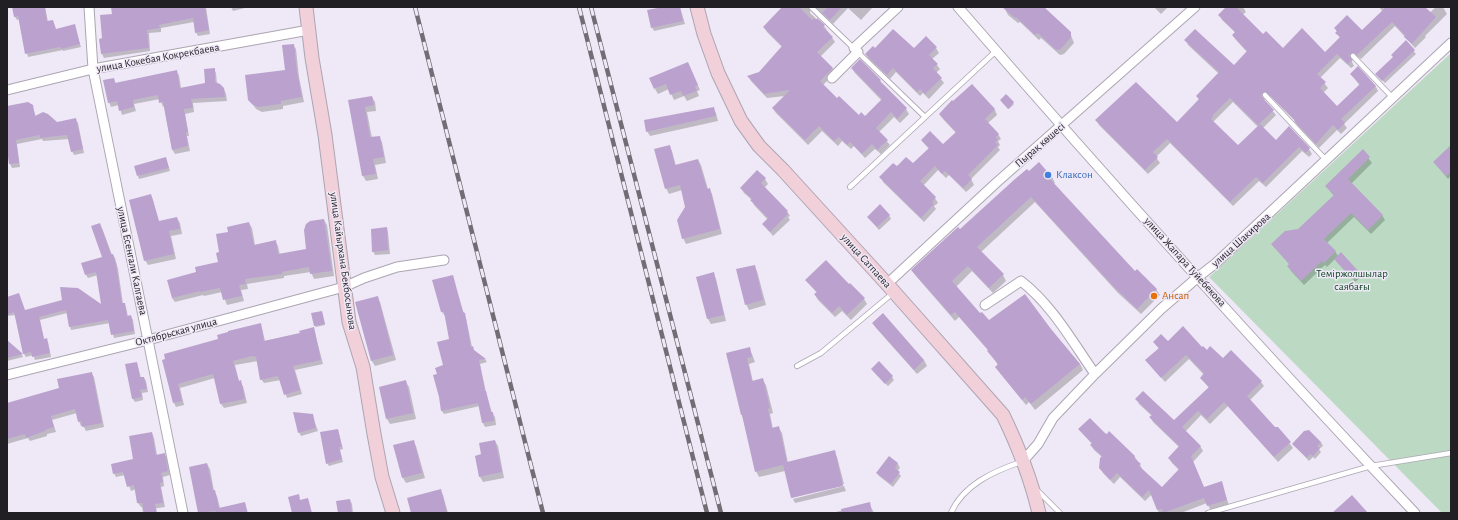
<!DOCTYPE html>
<html>
<head>
<meta charset="utf-8">
<style>
  body { margin:0 }
  #map { position:relative; width:1458px; height:520px; overflow:hidden; background:#efe8f6; font-family:"Alegreya Sans",sans-serif }
  canvas { display:block }
  .frame { position:absolute; inset:0; border:8px solid #221f24; pointer-events:none }
</style>
</head>
<body>
<div id="map">
<canvas width="1458" height="520"></canvas>
<div class="frame"></div>
</div>
<script>
const c = document.querySelector('canvas').getContext('2d');
c.lineJoin = 'round';
function paint(path, color) {
  c.fillStyle = color;
  c.fill(path, 'evenodd');
}
function trace(path, color, width, dash) {
  c.strokeStyle = color;
  c.lineWidth = width;
  c.lineCap = dash ? 'butt' : 'round';
  c.setLineDash(dash || []);
  c.stroke(path);
}
function label(font, color, halo, rows, align = 'center') {
  c.font = font + ' "Alegreya Sans",sans-serif';
  c.lineWidth = 3;
  c.setLineDash([]);
  c.textBaseline = 'middle';
  c.strokeStyle = halo;
  c.fillStyle = color;
  for (const [text, x, y, turn = 0] of rows) {
    c.save();
    c.translate(x, y);
    c.rotate((+turn || 0) * Math.PI / 180);
    c.textAlign = isNaN(turn) ? turn : align;
    if (halo) c.strokeText(text, 0, 0);
    c.fillText(text, 0, 0);
    c.restore();
  }
}
paint(new Path2D(`
  M1451 53V513H1442L1209 277Z`), '#bcdac3');
paint(new Path2D(`
  M13 7H45L48 22 56 30 74 26 81 47 63 51V50L28 57 19 19 17 20 15 17Z
  M112 7H206L210 34 198 36 196 32 194 22 161 28V32L149 33 150 51 104 58 102 54 103 39 113 14Z
  M231 7H249L233 11Z
  M668 7H680L685 24 654 31 652 27Z
  M784 7H873L861 20 848 8 833 24 817 9 814 8 810 10V13L824 26 835 42 820 57 832 68 835 73 823 85 837 99 859 116 865 118 882 101 855 73 852 68 860 61 880 81 883 86 906 109 909 114 900 123 894 117 879 132 890 145 881 154 875 149 865 158 854 146 851 149 842 141 838 146 822 131 808 145 776 113 773 108 785 96 767 98 751 81 749 76 760 73 782 47 767 32 764 27Z
  M1007 7H1043L1070 33 1074 43 1064 54 1060 55 1041 38 1039 40 1020 22 1018 23 1008 15 1005 9Z
  M1154 7H1168L1161 14Z
  M1229 7H1243L1246 12 1242 15 1263 35 1283 49 1325 53 1340 38 1335 28 1362 32 1383 12 1379 7H1420L1414 27 1436 7H1443L1447 14 1425 36 1426 37 1415 48 1395 26 1361 59 1358 57 1353 58 1352 62 1354 66 1351 68 1340 58 1320 78 1328 88 1323 93 1337 107 1360 86 1351 74 1358 68 1376 87 1378 91 1344 124 1347 128 1341 134 1337 130 1319 148 1298 126 1295 121 1270 96 1265 97 1264 101 1276 115 1263 128 1276 141 1289 128 1309 149 1312 154 1309 157 1302 151 1266 187 1259 181 1233 206 1170 143 1156 157 1160 163 1148 174 1099 125 1097 120 1177 123 1199 100 1197 96 1219 74 1188 45 1186 40 1234 67 1247 52 1236 40 1233 36 1236 33 1222 20 1220 15ZM1233 102 1258 127 1238 147 1214 123V121Z
  M1406 42 1416 54 1385 83 1376 74 1394 58Z
  M293 45 296 49 299 77 304 102 283 106V109L262 112 256 109 249 99 286 71Z
  M936 48 939 53 932 59 940 69 936 73 944 83 929 99 923 93 920 96 896 72 890 79 869 59 866 54 875 50Z
  M688 63 700 90 697 91 699 96 687 101 684 96 674 100 669 89 658 94 655 89Z
  M214 69 216 73 217 84 224 89 226 94 227 101 193 103 194 112 185 114 189 136H187L190 151 175 154 172 149 164 106 163 107 160 99 134 104 136 111 122 115 119 105 111 107 109 102 114 79 116 84 176 71 179 75 181 88 206 84Z
  M972 85 995 110 997 115 988 123 998 134 1001 139 998 141 1000 145 998 147 1000 150 971 179 974 185 966 192 949 175 946 178 938 170 923 186 935 198 938 203 934 206 936 209 924 222 883 182 881 177 897 168 913 165 929 149 922 141 943 146 956 133 943 119 940 115Z
  M1006 95 1014 104 1009 109 1002 102Z
  M372 97 375 102 376 111 367 112 372 138 379 137 382 142 386 163 375 165 378 179 366 181 363 176 349 101Z
  M32 105 36 117 56 123 75 119 78 123 84 153 74 155 72 151 69 139 43 141 42 139 17 144 20 167 12 168 10 164 7 143V108Z
  M713 108 716 113 718 121 650 136 647 131Z
  M669 146 672 151 676 166 698 160 701 165 708 189H709L712 194 722 234 686 244 683 238 686 207 682 190 669 194 666 188Z
  M1451 147V176L1448 179 1434 162Z
  M1363 151 1372 163 1351 184 1382 215 1385 220 1371 234 1354 217 1327 243 1335 251 1338 256 1359 273 1361 277 1355 282 1335 259 1327 267 1325 265 1304 285 1291 271 1288 266 1290 265 1273 244 1299 230 1334 196 1326 186Z
  M166 159 170 171 139 179 138 176Z
  M757 171 765 179 768 184 764 188 787 211 790 216 788 217 790 220 773 236 763 224 768 220 754 205 752 200 744 193 741 188Z
  M1029 172 1052 177 1055 183 1054 184 1135 273 1156 289 1160 295 1141 314 1118 293 1035 202 981 252 1003 275 1006 281 993 293 972 271 956 287 980 314 989 321 1050 329 1080 364 1083 370 1035 410 1029 402 1026 405 1000 373 998 365 989 351 959 317 955 321 916 276 912 270Z
  M151 195 153 200 159 222 177 218 180 223 182 234 171 236 176 259 148 265 145 260Z
  M889 215 891 219 879 230 868 217Z
  M324 220 327 225 334 276 314 279 311 272 284 276V278L247 284 248 289 241 290 244 301 227 305 222 292 204 296 203 295 175 302 172 298 197 273 219 263 220 253 229 233 249 223 252 228 255 245 275 241 278 246 280 255 307 250Z
  M102 228 112 255H113L115 258 118 269 123 304H124L126 307 128 317 131 316 133 320 135 334 114 338 110 323 71 330 70 326 67 313 40 320 44 339H46L48 342 51 357 35 360 33 355 26 357 24 354 16 315 7 316V299L25 311 102 306 98 275 88 278 86 275 103 258Z
  M387 228 388 232 390 254 375 255 373 251Z
  M754 266 757 271 766 305 749 310 746 304Z
  M713 274 716 279 726 321 711 324 708 319 698 277Z
  M452 276 464 314 466 318 472 347 475 353 485 359 487 362 480 364 486 392 492 413 495 417 496 425 485 427 483 423 480 406 444 414 442 411 438 375 444 366 451 340 446 315 445 316 442 312Z
  M806 280 864 299 867 304 851 320 842 311 835 317 818 300 815 295 817 293Z
  M377 297 380 302 396 360 375 366 372 361Z
  M322 313 325 325 316 327 315 326Z
  M873 323 924 360 927 366 917 374 876 328Z
  M260 324 262 328 265 341 301 333 313 329 315 333 323 364 295 370 302 394 287 398 281 380 264 383 261 379 258 361 235 365 239 382 243 386 247 403 224 408 221 404 215 378 180 388 184 405 176 407 174 403 163 361Z
  M7 342 22 355 23 357 7 361Z
  M1154 342H1168L1202 348 1261 382 1264 386 1250 400 1274 428H1278L1293 448 1278 462 1228 406 1210 424 1201 415 1185 432 1200 446 1203 451 1193 462 1204 488 1221 483 1229 505 1211 511 1207 503 1181 513H1159L1152 494 1145 501 1120 477 1114 484 1103 473 1100 468 1102 457 1094 450 1091 445 1092 444 1083 434 1080 429 1107 435 1109 433 1135 457 1143 470 1162 489 1179 470 1172 463 1169 458 1179 447 1153 422 1151 418 1152 416 1139 404 1137 399 1174 422 1209 388 1201 378 1204 375 1189 359 1165 382 1147 361 1159 349Z
  M749 348 752 354 755 362 749 364 753 382 763 380 766 385 773 413 770 414 773 429 779 428 782 433 788 463 834 452 837 457 844 484 792 498 785 471 759 477 756 471 727 354Z
  M137 363 141 378H144L146 381 148 392 142 393 143 400 135 402 133 399Z
  M874 372 892 377 894 380 888 386Z
  M91 373 94 377 104 427 86 431 83 425 81 426 79 421 77 413 52 420 56 432 47 434V436L30 441 28 438 7 444V404L60 389Z
  M406 382 409 387 416 419 390 424 387 419 380 387Z
  M312 415 318 431 301 436 299 432Z
  M338 430 343 449 340 450 343 462 329 466 327 463Z
  M152 433 154 438 157 455 164 454 167 458 170 475 163 477 164 486 161 487 165 507 145 510 152 513H143L142 507H141L138 503 136 489 131 491 125 475 116 477 114 473 134 460Z
  M413 441 416 446 425 478 406 483 403 478 394 446Z
  M495 441 498 446 504 478 483 482 480 477Z
  M1321 442 1323 446 1319 449 1321 452 1315 459 1313 457 1309 461 1293 444Z
  M889 457 898 464 900 468 897 471 901 476 893 487 879 476 877 473Z
  M207 464 210 469 214 491 217 496 220 508 245 503 248 513H199L190 468Z
  M844 486 846 491 795 503 793 499Z
  M440 490 443 495 448 513H412Z
  M350 500 352 504 353 513H339Z
  M869 503 874 513H837L836 512Z`), '#0003');
paint(new Path2D(`
  M12 7H45L47 21 53 20 56 29 75 24 80 44 61 49 60 47 25 54 18 16 14 17Z
  M111 7H205L209 30 195 33 193 18 159 25 160 28 147 30 149 48 101 54 99 39 102 38 100 15 112 14Z
  M663 7H680L683 21 651 28 647 10Z
  M782 7H799L812 20 814 18 816 20 817 18 825 25 823 27 833 37 817 52 833 68 820 81 837 98 839 96 859 115 861 112 865 116 882 99 851 68 860 59 881 80 880 81 907 108 897 119 891 112 876 128 888 140 877 150 872 144 862 154 850 142 847 145 839 137 834 141 819 126 805 140 772 108 790 90 764 94 747 76 759 72 782 46 763 27Z
  M828 7H842L830 20 822 13Z
  M1002 7H1044L1071 32V37L1061 49 1056 50 1038 33 1035 35 1016 17 1015 18Z
  M1226 7H1236L1263 34 1266 31 1283 48 1302 28 1325 52 1340 37 1335 33 1337 31 1334 28 1347 15 1362 30 1386 7H1425L1436 17 1412 44 1404 37 1405 35 1392 22 1357 55 1354 53H1351L1349 56 1352 60 1348 64 1337 54 1317 74 1326 82 1320 88 1337 106 1360 84 1350 74 1358 66 1376 86 1341 119 1345 123 1338 130 1333 125 1316 144 1294 121 1295 120 1266 92H1263L1261 96 1274 110 1258 125 1230 98 1212 116 1213 117 1211 119 1238 145 1260 124 1276 140 1289 126 1310 148 1306 153 1299 147 1263 183 1256 177 1230 202 1167 139 1153 152 1158 157 1145 170 1095 120 1136 82 1177 122 1199 99 1196 96 1219 72 1184 40 1195 29 1234 65 1247 51 1232 35 1235 32 1218 15Z
  M893 29 914 48 926 36 937 47 929 55 938 64 933 68 942 78 925 94 920 89 917 92 893 68 887 75 865 54 873 46 875 48Z
  M1406 40 1415 50 1382 81 1375 74 1393 57 1391 55Z
  M294 44 297 71 302 97 281 101V104L258 107 253 105 248 100 245 75 285 70 282 45Z
  M688 62 698 85 695 86 697 91 683 96 681 91 670 95 666 84 654 89 649 78Z
  M215 68V82L220 84 224 88 225 97 191 99 193 108 184 109 188 132H186L188 146 172 150 163 102 159 103 158 95 133 100 134 107 119 111 117 101 108 103 103 80 114 78 115 83 177 70 180 88 205 83 204 69Z
  M972 84 995 109 985 119 999 134 996 137 998 140 995 142 998 145 968 175 972 179 963 188 945 171 942 174 935 166 920 181 936 197 932 202 934 204 921 218 879 177 893 163 897 166 906 157 913 163 929 148 921 140 930 131 943 144 956 132 939 114 952 100 953 101Z
  M1006 94 1014 102 1008 109 1000 100Z
  M372 96 374 105 365 107 370 137 380 136 384 157 373 159 376 174 362 176 348 100Z
  M28 102 33 105 35 116 43 112 48 114 57 122 76 118 83 149 71 152 67 135 40 138V135L16 140 19 163 9 164 7 150V106Z
  M714 107 716 116 646 132 644 120Z
  M670 145 675 165 698 159 707 189 710 188 720 229 682 239 677 220 685 207 680 185 665 189 654 149Z
  M1451 145V171L1446 176 1433 162Z
  M1363 149 1370 157 1348 179 1383 215 1368 230 1351 213 1324 239 1336 251 1324 263 1322 261 1301 281 1287 266 1289 264 1271 244 1285 231 1298 229 1334 195 1325 186Z
  M166 157 169 168 137 176 134 166Z
  M1039 162 1052 177 1050 179 1135 271 1137 269 1157 289 1137 309 1114 287 1031 197 977 247 1004 274 989 288 968 266 952 281 980 313 982 312 989 320 1025 294 1051 329 1080 364 1031 404 1025 397 1022 400 995 367 998 364 987 351 988 350 955 312 951 315 911 270 958 227 960 229 1015 179 1027 169 1029 171Z
  M757 170 766 178 761 183 788 211 786 212 788 214 770 232 762 224 768 218 750 200 752 199 740 188Z
  M151 194 159 221 177 217 180 229 169 231 174 254 144 261 129 200Z
  M880 204 890 215 877 227 867 217Z
  M324 219 332 271 310 274 309 267 282 272V274L245 279 246 284 239 285 242 296 223 300 220 288 200 292V291L172 298 167 280 196 272 195 267 218 262 216 253 219 252 216 234 228 232 227 227 249 222 254 245 276 240 278 254 306 249 304 230 306 224 310 221Z
  M100 223 111 254H113L116 264 122 303H125L127 316 131 315 134 331 111 335 108 320 69 327 66 310 39 317 44 339 47 338 50 353 32 357 31 352 23 354 14 312 7 315V297L19 293 25 310 62 300 60 287 78 288 101 304 96 272 85 275 81 263 102 257 91 226Z
  M387 227 388 250 372 252 371 229Z
  M1341 252 1360 273 1352 279 1334 259Z
  M826 260 849 284 850 283 865 298 847 315 839 306 832 313 814 294 817 292 805 280Z
  M755 265 763 300 745 305 736 269Z
  M714 272 724 315 707 319 696 277Z
  M453 275 463 312 465 313 471 347 473 346 474 350 486 359 479 360 485 391H486L491 412H493L494 421 482 423 478 403 441 411 439 397 433 375 437 374 435 368 443 365 437 342 449 339 444 312H441L432 280Z
  M378 296 393 355 371 361 355 302Z
  M322 311 325 324 314 326 311 313Z
  M883 313 924 360 914 370 872 323Z
  M261 323 264 341 300 333 299 331 314 327 321 360 293 366 300 390 284 395 278 376 260 380 256 357 252 356 233 361 239 381 241 380 245 399 220 404 213 374 178 384 182 401 173 403 162 360 165 359 164 354 218 339 217 335 228 332V331Z
  M1183 326 1202 347 1203 346 1207 350 1210 346 1223 358 1231 350 1262 381 1247 396 1275 427H1278L1291 442 1274 457 1224 402 1207 419 1198 411 1182 427 1201 446 1191 456 1204 487 1222 481 1227 500 1207 506 1204 498 1163 513 1162 509 1157 510 1149 490 1142 497 1117 473 1110 480 1099 468 1100 458 1102 456 1090 445 1092 443 1078 429 1090 418 1105 433 1107 434 1109 431 1135 456 1134 458 1141 464 1139 466 1162 487 1179 469 1168 458 1179 446 1149 417 1152 415 1135 399 1143 391 1174 420 1209 387 1200 378 1204 373 1186 355 1161 378 1145 360 1159 348 1153 342 1161 334 1168 341Z
  M7 340 23 354 7 358Z
  M750 347 752 357 747 358 752 381 763 378 770 408 768 409 772 428 779 426 787 462 835 450 843 486 791 498 783 465 755 472 742 415H741L726 353Z
  M879 361 893 376 885 384 871 369Z
  M137 362 140 377H144L147 389 140 390 142 397 132 399 125 364Z
  M92 372 102 423 82 427 81 421 78 422 75 409 51 416 54 427 45 430V431L26 438 25 434 7 439V403L59 388 57 379Z
  M406 380 413 413 386 419 379 387Z
  M293 412 313 414 316 428 298 433Z
  M338 429 342 447H339L342 459 326 464 320 432Z
  M1309 430 1321 442 1317 446 1320 448 1313 456 1310 454 1307 458 1292 444 1304 431Z
  M152 432 156 455 165 453 168 471 161 473 163 482 160 483 163 503 155 504 157 513H144L142 503H137L134 485 127 487 123 472 113 474 111 464 133 459 129 436Z
  M414 440 422 473 402 478 393 445Z
  M495 440 502 472 479 477 475 456 481 454 479 443Z
  M889 456 898 463 895 468 900 472 891 484 876 473Z
  M207 463 213 490H215L219 508 245 502 247 512 239 513H216L215 511 198 513 189 467Z
  M441 489 447 513H411L407 498Z
  M299 494 300 500 308 498 312 513H292L288 497Z
  M1352 495 1368 513H1332Z
  M350 499 352 513H338L336 501Z
  M870 502 872 513H842L841 509Z`), '#bba2ce');
const lane = new Path2D(`
  M811 7 925 117
  M1353 56 1392 97
  M1265 95 1326 160
  M850 187 996 51
  M797 366 821 353 893 293
  M1037 490 1060 513
  M951 513C963 485 994 471 1021 462
  M1208 513 1371 466 1451 453`);
const street = new Path2D(`
  M89 7 93 69 183 513
  M958 7C1107 179 1259 348 1415 513
  M854 48 898 7
  M832 78 858 52
  M7 90 93 69 309 30
  M887 284 996 183 1195 7
  M985 305 1021 281C1052 305 1072 341 1095 374
  M7 375 148 340 344 287 364 278 397 267 444 260
  M1023 461 1038 444 1053 418 1095 374 1161 309 1198 277 1216 263 1451 43`);
const secondary = new Path2D(`
  M306 7 312 58 325 135 349 322 363 367 374 434 382 477 393 513
  M697 7 704 34 718 73 741 121 759 146 783 170 887 284 1003 415C1018 446 1031 479 1039 513`);
trace(lane, '#aca5b2', 6);
trace(street, '#aca5b2', 11);
trace(secondary, '#aca5b2', 15);
trace(lane, '#fff', 4.5);
trace(street, '#fff', 9);
trace(secondary, '#f2d0d9', 13);
const rail = new Path2D(`
  M415 7 543 513
  M579 7 707 513
  M591 7 721 513`);
trace(rail, '#716d75', 4.5);
trace(rail, '#efe8f6', 3, [9]);
for (const [x, y, r, color] of [
  [1048,175,4,"#3f7fe0"],
  [1154,296,4,"#e8710a"]
]) {
  const dot = new Path2D();
  dot.arc(x, y, r, 0, 2 * Math.PI);
  c.fillStyle = color;
  c.fill(dot);
  trace(dot, '#efe8f6', 1.5);
}
label('11px', '#221f24', '#efe8f6', [
  ["улица Кокебая Кокрекбаева",158,58,-10],
  ["Пырақ көшесі",1040,145,-41],
  ["улица Шакирова",1241,240,-42],
  ["улица Есенгали Калгаева",132,261,78],
  ["улица Кайырхана Бекбосынова",343,261,82],
  ["улица Сатпаева",866,261,48],
  ["улица Жапара Туйебекова",1185,262,48],
  ["Октябрьская улица",176,332,-15]
]);
label('11px', '#366cbe', '#efe8f6', [
  ["Клаксон",1056,175]
], 'left');
label('11px', '#124726', '#efe8f6', [
  ["Теміржолшылар",1352,274],
  ["саябағы",1352,287]
]);
label('11px', '#c56008', '#efe8f6', [
  ["Ансап",1162,296]
], 'left');
</script>
</body>
</html>
